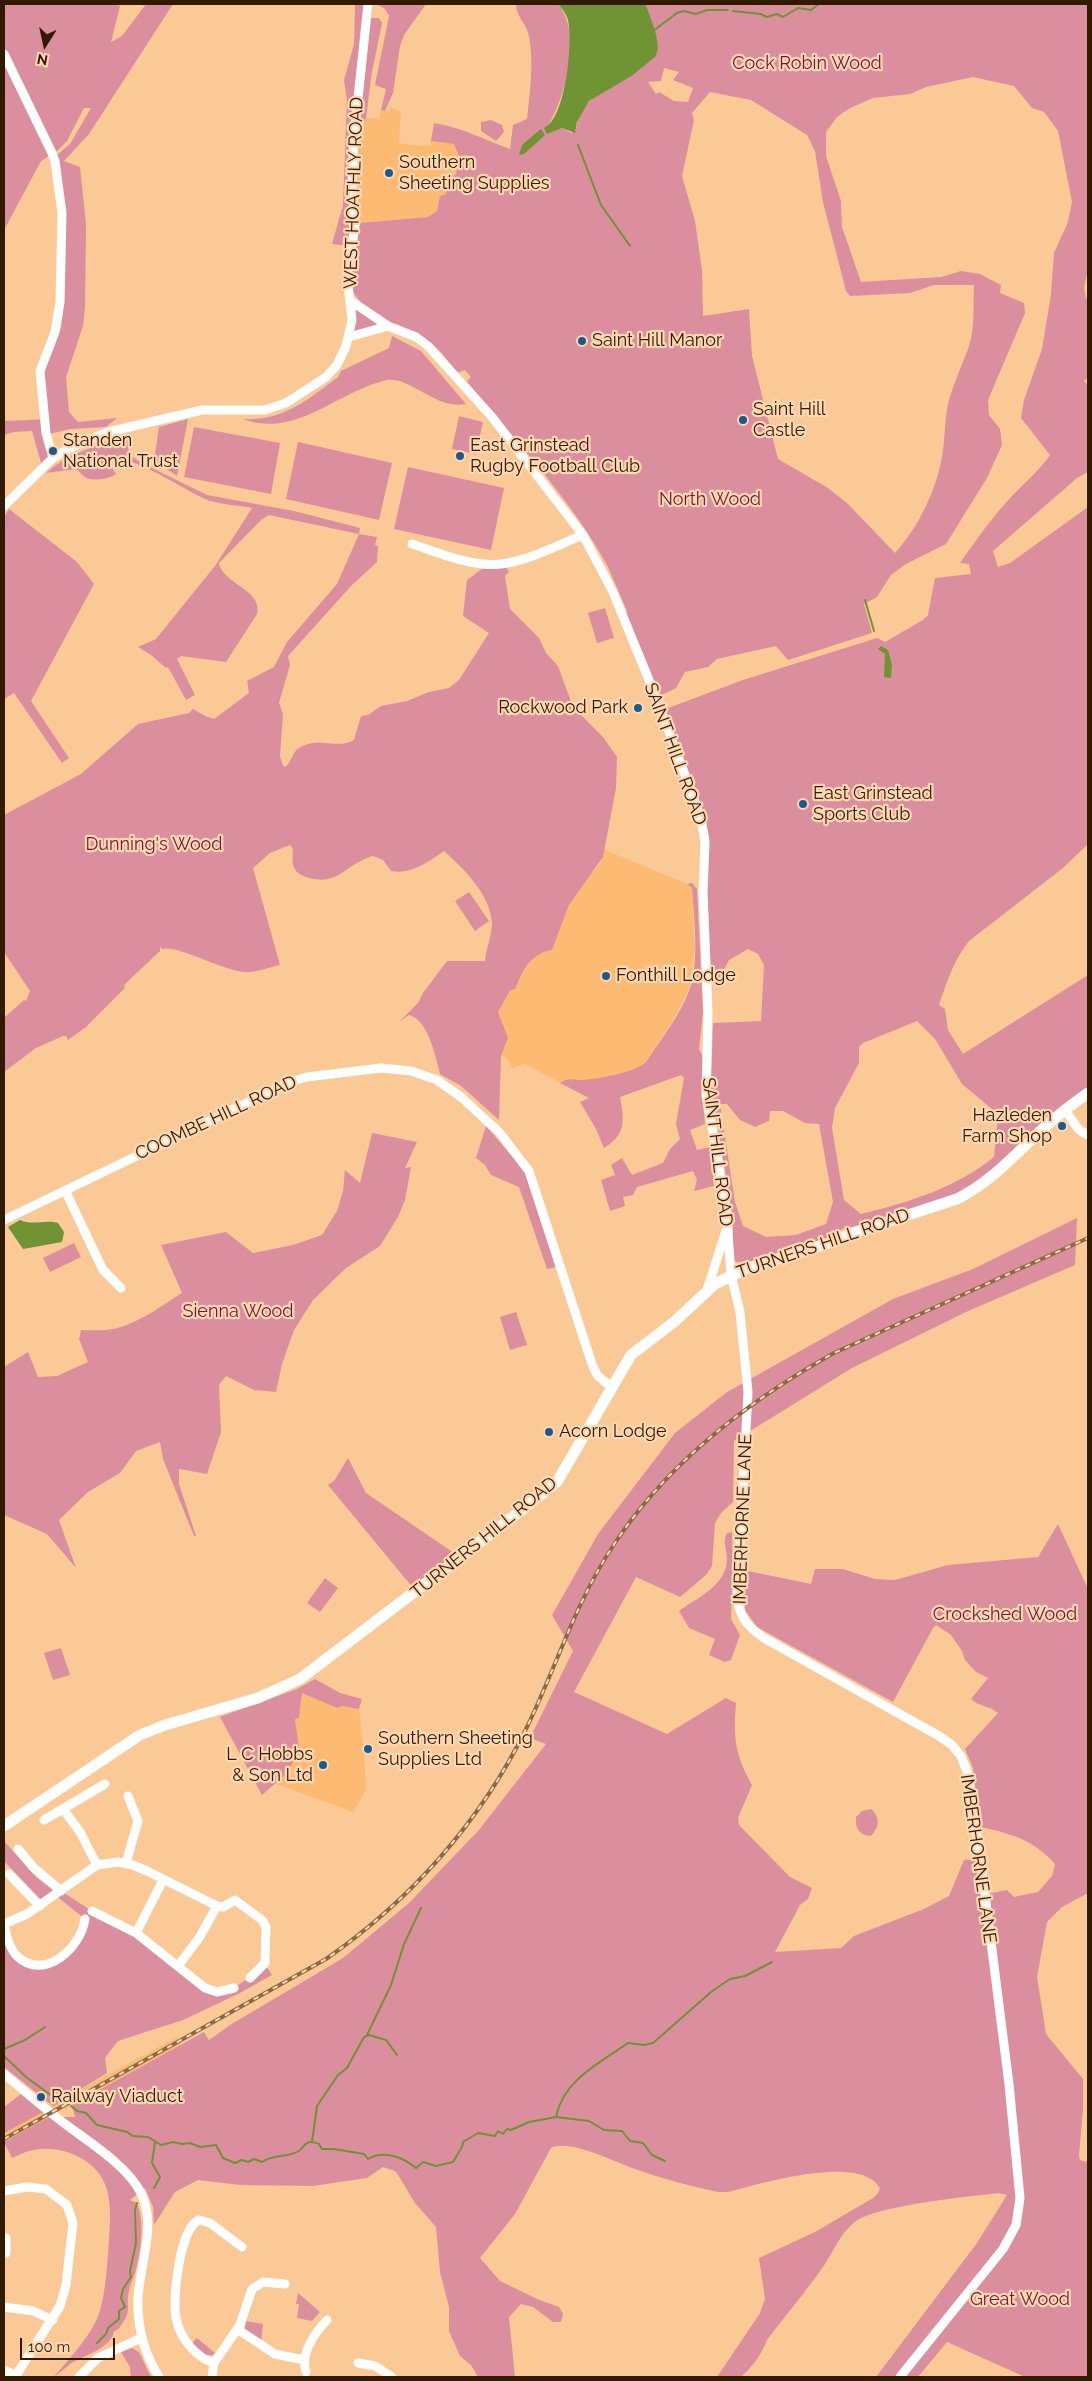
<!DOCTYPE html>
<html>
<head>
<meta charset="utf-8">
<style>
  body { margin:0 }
  #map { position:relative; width:1092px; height:2381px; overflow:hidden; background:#fac996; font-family:Raleway,sans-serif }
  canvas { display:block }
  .frame { position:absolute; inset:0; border:5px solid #311a00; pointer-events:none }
  .north { position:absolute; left:20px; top:20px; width:50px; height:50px; -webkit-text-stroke:4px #fed8b3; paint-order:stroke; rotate:190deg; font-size:14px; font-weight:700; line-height:20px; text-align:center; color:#311a00 }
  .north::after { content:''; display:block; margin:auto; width:18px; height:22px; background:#311a00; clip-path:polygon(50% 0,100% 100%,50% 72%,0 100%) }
  .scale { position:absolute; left:20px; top:2338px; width:95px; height:22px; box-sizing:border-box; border:2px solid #311a00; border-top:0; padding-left:6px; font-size:15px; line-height:18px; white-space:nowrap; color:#311a00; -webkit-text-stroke:4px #fed8b3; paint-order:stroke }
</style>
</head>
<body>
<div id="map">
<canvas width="1092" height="2381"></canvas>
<div class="frame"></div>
<div class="north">N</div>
<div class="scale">100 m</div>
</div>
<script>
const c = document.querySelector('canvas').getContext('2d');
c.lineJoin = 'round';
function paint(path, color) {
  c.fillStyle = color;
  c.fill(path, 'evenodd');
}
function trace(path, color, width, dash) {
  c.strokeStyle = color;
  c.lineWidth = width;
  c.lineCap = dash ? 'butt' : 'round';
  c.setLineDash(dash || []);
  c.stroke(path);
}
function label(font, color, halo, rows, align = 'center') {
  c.font = font + ' Raleway,sans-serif';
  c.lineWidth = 4.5;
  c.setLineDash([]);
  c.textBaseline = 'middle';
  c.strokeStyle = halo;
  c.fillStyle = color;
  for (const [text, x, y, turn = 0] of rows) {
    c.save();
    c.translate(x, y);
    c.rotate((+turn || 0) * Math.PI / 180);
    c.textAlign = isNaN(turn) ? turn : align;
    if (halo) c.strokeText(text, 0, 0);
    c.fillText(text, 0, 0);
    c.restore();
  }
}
paint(new Path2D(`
  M391 107 401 112 399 143 420 146 431 145V141L454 144 459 156 456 174 448 180 446 194 437 211 428 217 359 223 355 167 358 122H364L366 118 379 119 381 110 389 111Z
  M605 850 683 882 692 888 695 947 690 986 670 1025 642 1067 644 1072 590 1098 525 1064 512 1068 507 1058 501 1056 508 1038 497 1014 510 991 516 988 522 973 537 954 552 950 569 905 582 884 600 864Z
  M302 1693 337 1708 342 1706 359 1709 363 1746 373 1745 374 1753 364 1754 366 1790 353 1812 276 1784 286 1774 299 1748 295 1719 299 1718Z
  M177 2037 181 2045 4 2142 5 2131Z`), '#fdba73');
paint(new Path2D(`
  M4 4H113L120 6 111 42 122 36 146 4H173L89 134 64 161 80 167 86 224 85 308 83 326 66 377 69 412 78 422 117 418 106 427 70 429 45 435 50 455 41 463 32 431 14 432 4 435V421L48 419 43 373 61 328 64 302 57 155 70 144 91 108H84L67 141 57 151H54L35 126 49 156 41 161 4 230Z
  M355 4H372L371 18H379L382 23 372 72 366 118 364 122H358L355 167 359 223 428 217 437 211 440 196 446 194 448 180 456 174 459 156 454 144 431 141 434 123C461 127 485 140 510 149L513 125 527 119C530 92 534 63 529 36 527 24 516 17 516 4H558C583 35 566 95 548 126L552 130 562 128 572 133 576 130C577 121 581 110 588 103 605 85 662 70 656 37 654 26 649 14 646 4H1088V268L1084 288 1086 299 1088 297V377L1084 381 1088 386V472L1077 478 993 551 998 567 1010 563 1088 507V844L1063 868 969 941C954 959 946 984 939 1005L945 1009 948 1030 963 1054 1088 975V1089C1051 1122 1014 1160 971 1186 936 1207 893 1216 853 1227 841 1226 836 1235 826 1239 806 1248 756 1264 736 1262L733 1259V1218L711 1088 713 1023 761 1021 764 965 758 954 748 949 729 960 717 983H711L707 894 709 837 703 814 663 710 743 680 877 638 885 642 923 620 928 615 935 578 971 574 969 564 960 563C976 540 993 516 1013 495 1026 481 1040 470 1050 455L1021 418 1024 400 1042 349 1051 294 1054 253 1068 222 1072 202 1058 131 1044 112 1032 108 1014 86 973 77 926 87 910 94 873 98 850 108 837 117 826 132V156L841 201 842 227 861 282 941 277 961 271 980 274 1001 285 1000 293 1024 303 1025 313 988 400 989 415 1000 429 1002 445 987 478 946 544 906 564 891 575 877 597 864 604 872 633 788 660 776 646 717 659 708 667 685 672 676 688 658 697 626 613 627 611C620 596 614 580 607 565 570 498 515 440 467 382L471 377 465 370 457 373C449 362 439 348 428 341 405 328 363 316 352 289 347 277 353 260 356 247L332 244 343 205 347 101 344 80 354 44ZM664 68 679 72 673 80 693 88 688 102 674 101 659 92 656 94 648 82 661 81ZM710 92 751 100 807 135 815 151 823 202 846 291 850 296 910 293 934 285H974C973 304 975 329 969 346 962 366 953 384 948 404 945 419 945 435 943 450 939 485 919 527 895 553L848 504 828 488 778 459 752 356 749 309 703 316 702 270 695 221 682 176 694 120 692 113ZM917 1021 935 1039 962 1084 998 1114 994 1157C956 1188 909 1202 861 1214L844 1200 832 1128 835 1108 859 1063V1047L863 1043ZM720 1104H727L740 1120 755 1127 769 1121 770 1111H783L805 1123 819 1124 833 1202 826 1224 796 1235 766 1237 743 1226 735 1202Z
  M377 4H426L404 35 400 46 393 93 385 111 381 110 386 89 375 85 389 16 385 9Z
  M491 120 502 125 504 132 496 141 481 131V122Z
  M359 309 382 324 353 333 355 311Z
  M392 336 421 351 466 404C436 410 410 376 387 380 337 391 297 439 243 419 284 421 307 400 338 377L341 371 389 348Z
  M459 416 483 422 476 454 452 449Z
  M188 419 177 476 154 461 159 427Z
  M194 427 280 443 271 494 184 477Z
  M129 435 128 454 142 463 207 495 294 511 360 528 359 534 377 537 375 545 378 546 377 562 351 586 288 656 290 665 279 703 283 714 280 756 283 766 285 767C292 762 292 752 299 748 318 736 337 750 354 740L361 716 368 715 381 706 407 701 429 692 449 688 459 680 489 633 463 616 467 580 483 568 506 566 509 572 505 576 510 609 539 638 546 653 558 666 573 707 603 737 617 757 616 788 603 857 569 905 552 950C532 953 522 970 516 988L510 991 498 1012 508 1038 501 1056 499 1120 461 1086 440 1074C436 1058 428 1019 409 1015L399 1022 418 1003 423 993 447 961H485C486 949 492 935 492 923 490 894 464 869 444 851 428 862 411 875 391 871L383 860 373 856C346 863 338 888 306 877 291 872 292 862 293 849L290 845 270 853 253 868 280 965C269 967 256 973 245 972 224 971 176 944 162 949L160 946V951L124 985 125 988 86 1027 68 1040 66 1036H63L36 1048 4 1072V1018L24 1000 26 1001 30 991 4 952V815L81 774 138 724 189 713 193 709 205 716 214 719 249 693 247 681 274 667 287 642 337 584 359 534 269 515 261 520 219 563C222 584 263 589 257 614L226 662 181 656 177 659 195 695 186 700 168 667 166 668 151 655 138 647 156 639 181 608 215 566 252 508C239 505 224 505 210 501 187 493 131 451 107 460L116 474C110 479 91 482 85 477 82 475 79 471 76 469L46 473C65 455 103 442 129 435Z
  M298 442 392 463 379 520 286 499Z
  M408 467 504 488 491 550 394 529Z
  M9 509 77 562 94 584 31 701 69 758 62 763 14 693 4 699V517Z
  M605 608 614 638 597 643 588 613Z
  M692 883 697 889 703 1012 699 1049 703 1057V1104L705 1124 690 1130 697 1150 710 1147 714 1186 694 1191 697 1180 693 1171 637 1187 633 1195 623 1197 625 1206 610 1211 601 1180 615 1175 611 1165 622 1158 632 1175 663 1163 670 1149 680 1139 676 1124 684 1078 681 1075 620 1097C624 1120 627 1134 604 1148L596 1129 580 1102 589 1098 560 1083C569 1077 573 1080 583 1080 597 1079 637 1072 646 1062 661 1039 683 1012 691 985 699 955 694 919 692 888L687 884Z
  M469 892 489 921 475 931 455 901Z
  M486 1126 524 1170 556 1267 547 1269 519 1187 491 1175 485 1165 476 1158Z
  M372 1133 417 1142 405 1168 411 1167 405 1200 398 1217 380 1246 346 1268 313 1300 294 1330 282 1364 276 1392 254 1390 226 1376 219 1385 221 1432 207 1474 179 1469V1484L196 1536H194L163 1459 160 1442 136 1451 120 1473 88 1492 59 1520 76 1568 47 1534 4 1515V1367L28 1352 38 1377 57 1376 88 1362 79 1339 81 1330C92 1330 103 1331 113 1329 138 1324 161 1306 182 1293L161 1245 226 1232 253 1253 293 1245 322 1235 337 1211 343 1191 345 1170 360 1183Z
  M1077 1218 1075 1265 966 1312 852 1368 734 1441 733 1502 721 1513 715 1523 712 1566 706 1575 680 1597 636 1577 574 1692 667 1734 726 1698 736 1703C733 1737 735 1755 752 1785L738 1818 739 1825 790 1877 812 1888 808 1899 800 1905 775 1952 841 1948 854 1936 924 1909 949 1896 964 1860 977 1859 982 1895 1007 1890 1014 1897 1038 1892 1052 1876 1055 1864C1034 1840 1010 1833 980 1827L973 1768 965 1749 998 1713C989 1705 979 1707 971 1699L988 1678 976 1672 965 1660 962 1651 951 1635 936 1625 933 1628 893 1702 757 1627 745 1610 743 1570 811 1584 815 1569H843L875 1579 895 1580 948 1565 1038 1557 1058 1524 1088 1589V1893L1062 1907 1047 1922 1037 1977 1046 2034 1083 2079V2110L1079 2155 1080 2160 1088 2162V2377H1025L947 2342 918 2377H876L977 2243 1007 2195 998 2193C965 2197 881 2205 856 2221 842 2231 834 2250 825 2264 807 2290 786 2315 767 2340 761 2355 753 2366 741 2377H717L760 2313 765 2299 759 2258 815 2232 873 2198 878 2193 880 2188C860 2153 759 2184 728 2192H718C691 2186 662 2179 635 2169 617 2163 569 2138 551 2148L515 2214 480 2258 500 2281 537 2299 559 2307 563 2314 561 2322H553L533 2307 521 2304 509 2317 515 2377H478L471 2365 460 2356 449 2331V2307L440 2272 436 2227 415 2203 398 2175 395 2171 383 2167 367 2178 313 2186 240 2185 198 2180 175 2192 154 2225 153 2207 145 2188 130 2200 137 2203C145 2223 141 2252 135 2273 133 2279 130 2285 129 2291 125 2306 133 2309 122 2324 119 2328 120 2329 114 2331 111 2349 84 2355 70 2364 65 2368 60 2373 54 2377 69 2359 87 2340 97 2319 105 2299 106 2275 108 2255 109 2236 112 2212 108 2194 102 2161 63 2144 34 2150 26 2151 19 2155 12 2158L4 2142 49 2117H75L72 2105 204 2032 209 2040 230 2025 343 1958 409 1903 478 1831 546 1744 530 1738 573 1651 552 1615 598 1534 675 1433 727 1392 893 1299 973 1269Z
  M74 1243 81 1257 50 1272 43 1258Z
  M516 1312 527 1345 510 1350 500 1317Z
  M348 1458 366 1493 457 1555 413 1588 328 1485 334 1481Z
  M732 1532 733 1567 731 1619 740 1635 731 1660 725 1662 709 1655 715 1639 689 1628 679 1611C697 1598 727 1585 727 1559 727 1550 722 1541 727 1533Z
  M325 1578 338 1588 320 1612 307 1603Z
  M61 1648 70 1675 53 1680 44 1653Z
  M315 1679 340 1693 362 1699 359 1709 342 1706 337 1708 302 1693 299 1718 295 1719 299 1748 293 1762 286 1774 262 1795 220 1717 297 1689Z
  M871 1809C880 1817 880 1826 871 1836 859 1835 855 1829 856 1817L862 1811Z
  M4 1841 37 1878 55 1891 42 1901 4 1861Z
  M61 1891 92 1911 124 1925 205 1988H234L266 1966 272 1975 238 1994 183 2020 118 2041 105 2058 107 2073 53 2106 4 2067V1924L16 1956 40 1964 62 1957 85 1919 55 1895Z
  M21 2094 43 2112 4 2133V2107Z
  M298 2293 320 2312 312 2321 297 2318 299 2304H296Z
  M246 2321 263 2324 261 2341 245 2329Z
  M197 2338 215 2353 213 2355H205L192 2343Z
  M132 2348 139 2352 151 2377H131L130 2367 121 2352Z`), '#db8f9e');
paint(new Path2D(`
  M558 4H646C650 18 662 42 656 56L633 75 589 101 577 122 575 133 562 128 547 134 544 128C566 118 573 42 568 20 566 13 562 9 558 4Z
  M541 129 545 135 524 154 519 155 522 145Z
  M881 646 888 650 892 665 891 677 889 678 884 677 885 654 878 649Z
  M20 1220C33 1226 45 1219 58 1223L64 1232 62 1242 23 1249 8 1227Z`), '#709333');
trace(new Path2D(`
  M733 11 761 14 767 17 777 14 783 17 798 8 811 10 819 4
  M653 31 677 13 684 11 696 14 707 10H728
  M578 145 601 205 630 246
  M865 600 874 631
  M367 2035 391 1985 404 1944 421 1908
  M4 2049 25 2040 45 2027
  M4 2056 26 2077 52 2096 63 2094 67 2097
  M71 2106 77 2111 86 2113 97 2125 127 2132 133 2136 148 2137 161 2145 173 2142 182 2144 190 2143 200 2147 216 2145 223 2158 235 2163 242 2160 248 2162 254 2159 262 2162C273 2154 287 2158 299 2151 304 2148 304 2142 311 2142 312 2142 318 2143 319 2144L322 2149H334L364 2154 368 2159C384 2150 403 2157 416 2168L423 2162 436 2166 453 2162 462 2147 463 2142 478 2133 495 2136 498 2131 503 2134 507 2129 511 2130 529 2122 556 2117 589 2121 604 2130 622 2131 630 2141 643 2143 652 2155 665 2161
  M556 2117C563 2080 600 2063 628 2043L644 2045 653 2043 711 1992 730 1979 745 1976 772 1962
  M312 2142 317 2106 338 2075 347 2068 364 2037 369 2035 386 2040 397 2055
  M154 2188 160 2177 152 2163 155 2142
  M97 2343 106 2334 108 2328 119 2319V2311L125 2307 121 2298 123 2289 131 2277 130 2271 136 2243 135 2210 137 2203`), '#709333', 2);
trace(new Path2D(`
  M4 54 52 153 55 161 62 213 60 302 55 332 40 371 46 433 53 458
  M351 301 388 326 416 337 428 346 492 417 583 535 613 592 658 702 701 818 705 842 703 892 708 1012 706 1095 726 1206 731 1275 740 1312 748 1392 737 1599C741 1619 748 1627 764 1638L939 1736 952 1745 961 1756 968 1774 982 1871 1009 2084 1020 2198 1016 2225 1003 2249 900 2377
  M349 337 388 326
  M4 506 53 458 72 447 108 432 202 410H265L286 403 326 377 337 365 346 346 352 320 347 276 355 226 352 182 354 136 368 4
  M412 544C434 551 459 562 483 564 516 568 552 547 583 535
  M1065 1110 1079 1130 1088 1135
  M65 1190 103 1270 121 1288
  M4 1220 290 1082 307 1077 381 1068 411 1071 437 1080 461 1097 499 1132 529 1171 592 1364 597 1375 611 1387
  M707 1290 726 1231
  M63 1809 80 1832 97 1865
  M44 1820 105 1784
  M18 1849 33 1867 61 1891
  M126 1863 138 1821 128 1796
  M9 1874 40 1906
  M92 1911 136 1933 205 1988 217 1992 234 1988
  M4 1924 27 1914 97 1865 118 1862 133 1865 147 1871 217 1906 223 1907 235 1900 262 1920 266 1927 265 1963 250 1978
  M4 1924C6 1935 9 1948 17 1956 44 1982 81 1948 85 1919
  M136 1933 163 1880
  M178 1966 199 1938 217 1906
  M4 2074C21 2088 38 2103 56 2117 82 2138 126 2163 141 2193 157 2226 140 2263 138 2298 137 2326 144 2353 159 2377
  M4 2191 27 2187 46 2189 67 2205 73 2223 66 2285 60 2306 15 2377
  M6 2253V2238
  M4 2307 33 2311 53 2320
  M237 2329 275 2354 304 2360
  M214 2363C195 2357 180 2338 176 2318 172 2299 180 2227 199 2220L210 2223 242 2247
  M358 2363 375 2366 392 2377
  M4 2370 15 2375
  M306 2372C300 2353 314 2334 327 2320
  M79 2377 98 2358 141 2338
  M212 2377 214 2363 240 2325 252 2289 263 2282 285 2284`), '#fff', 9);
trace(new Path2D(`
  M4 1826 140 1735 165 1725 258 1698 300 1679 522 1510 557 1482 631 1355 674 1322 715 1284 745 1269 829 1243 850 1234 957 1199C987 1184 1008 1162 1032 1139 1049 1122 1068 1107 1088 1093`), '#fff', 11);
const rail = new Path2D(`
  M4 2139 326 1959C411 1900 481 1821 526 1729 556 1668 575 1603 613 1546 667 1463 748 1401 834 1353L1088 1238`);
trace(rail, '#8c6944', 4);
trace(rail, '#fed8b3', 2, [5.5]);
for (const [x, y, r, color] of [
  [389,173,5,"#175b90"],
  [582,341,5,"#175b90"],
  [743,420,5,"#175b90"],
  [53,451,5,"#175b90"],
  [460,456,5,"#175b90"],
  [638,708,5,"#175b90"],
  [803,804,5,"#175b90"],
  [606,976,5,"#175b90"],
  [1062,1126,5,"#175b90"],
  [549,1432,5,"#175b90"],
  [368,1749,5,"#175b90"],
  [323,1765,5,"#175b90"],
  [41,2097,5,"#175b90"]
]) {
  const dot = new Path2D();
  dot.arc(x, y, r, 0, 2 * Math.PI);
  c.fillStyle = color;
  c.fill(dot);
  trace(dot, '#fed8b3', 2);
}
label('18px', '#731534', '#fed8b3', [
  ["Cock Robin Wood",807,64],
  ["North Wood",710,500],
  ["Dunning's Wood",154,845],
  ["Sienna Wood",238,1312],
  ["Crockshed Wood",1005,1615],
  ["Great Wood",1020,2300]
]);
label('18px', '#311a00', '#fed8b3', [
  ["Southern",399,163],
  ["Sheeting Supplies",399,184],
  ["Saint Hill Manor",592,341],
  ["Saint Hill",753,410],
  ["Castle",753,431],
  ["Standen",63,441],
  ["National Trust",63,462],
  ["East Grinstead",470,446],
  ["Rugby Football Club",470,467],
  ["Rockwood Park",628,708,"right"],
  ["East Grinstead",813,794],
  ["Sports Club",813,815],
  ["Fonthill Lodge",616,976],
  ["Hazleden",1052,1116,"right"],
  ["Farm Shop",1052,1137,"right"],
  ["Acorn Lodge",559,1432],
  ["Southern Sheeting",378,1739],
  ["Supplies Ltd",378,1760],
  ["L C Hobbs",313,1755,"right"],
  ["& Son Ltd",313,1776,"right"],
  ["Railway Viaduct",51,2097]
], 'left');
label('18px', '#311a00', '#fed8b3', [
  ["WEST HOATHLY ROAD",354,193,-88],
  ["SAINT HILL ROAD",675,754,70],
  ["COOMBE HILL ROAD",216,1118,-25],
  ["SAINT HILL ROAD",717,1152,83],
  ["TURNERS HILL ROAD",823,1244,-19],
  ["IMBERHORNE LANE",743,1519,-88],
  ["TURNERS HILL ROAD",484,1538,-39],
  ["IMBERHORNE LANE",978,1859,82]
]);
</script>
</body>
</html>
